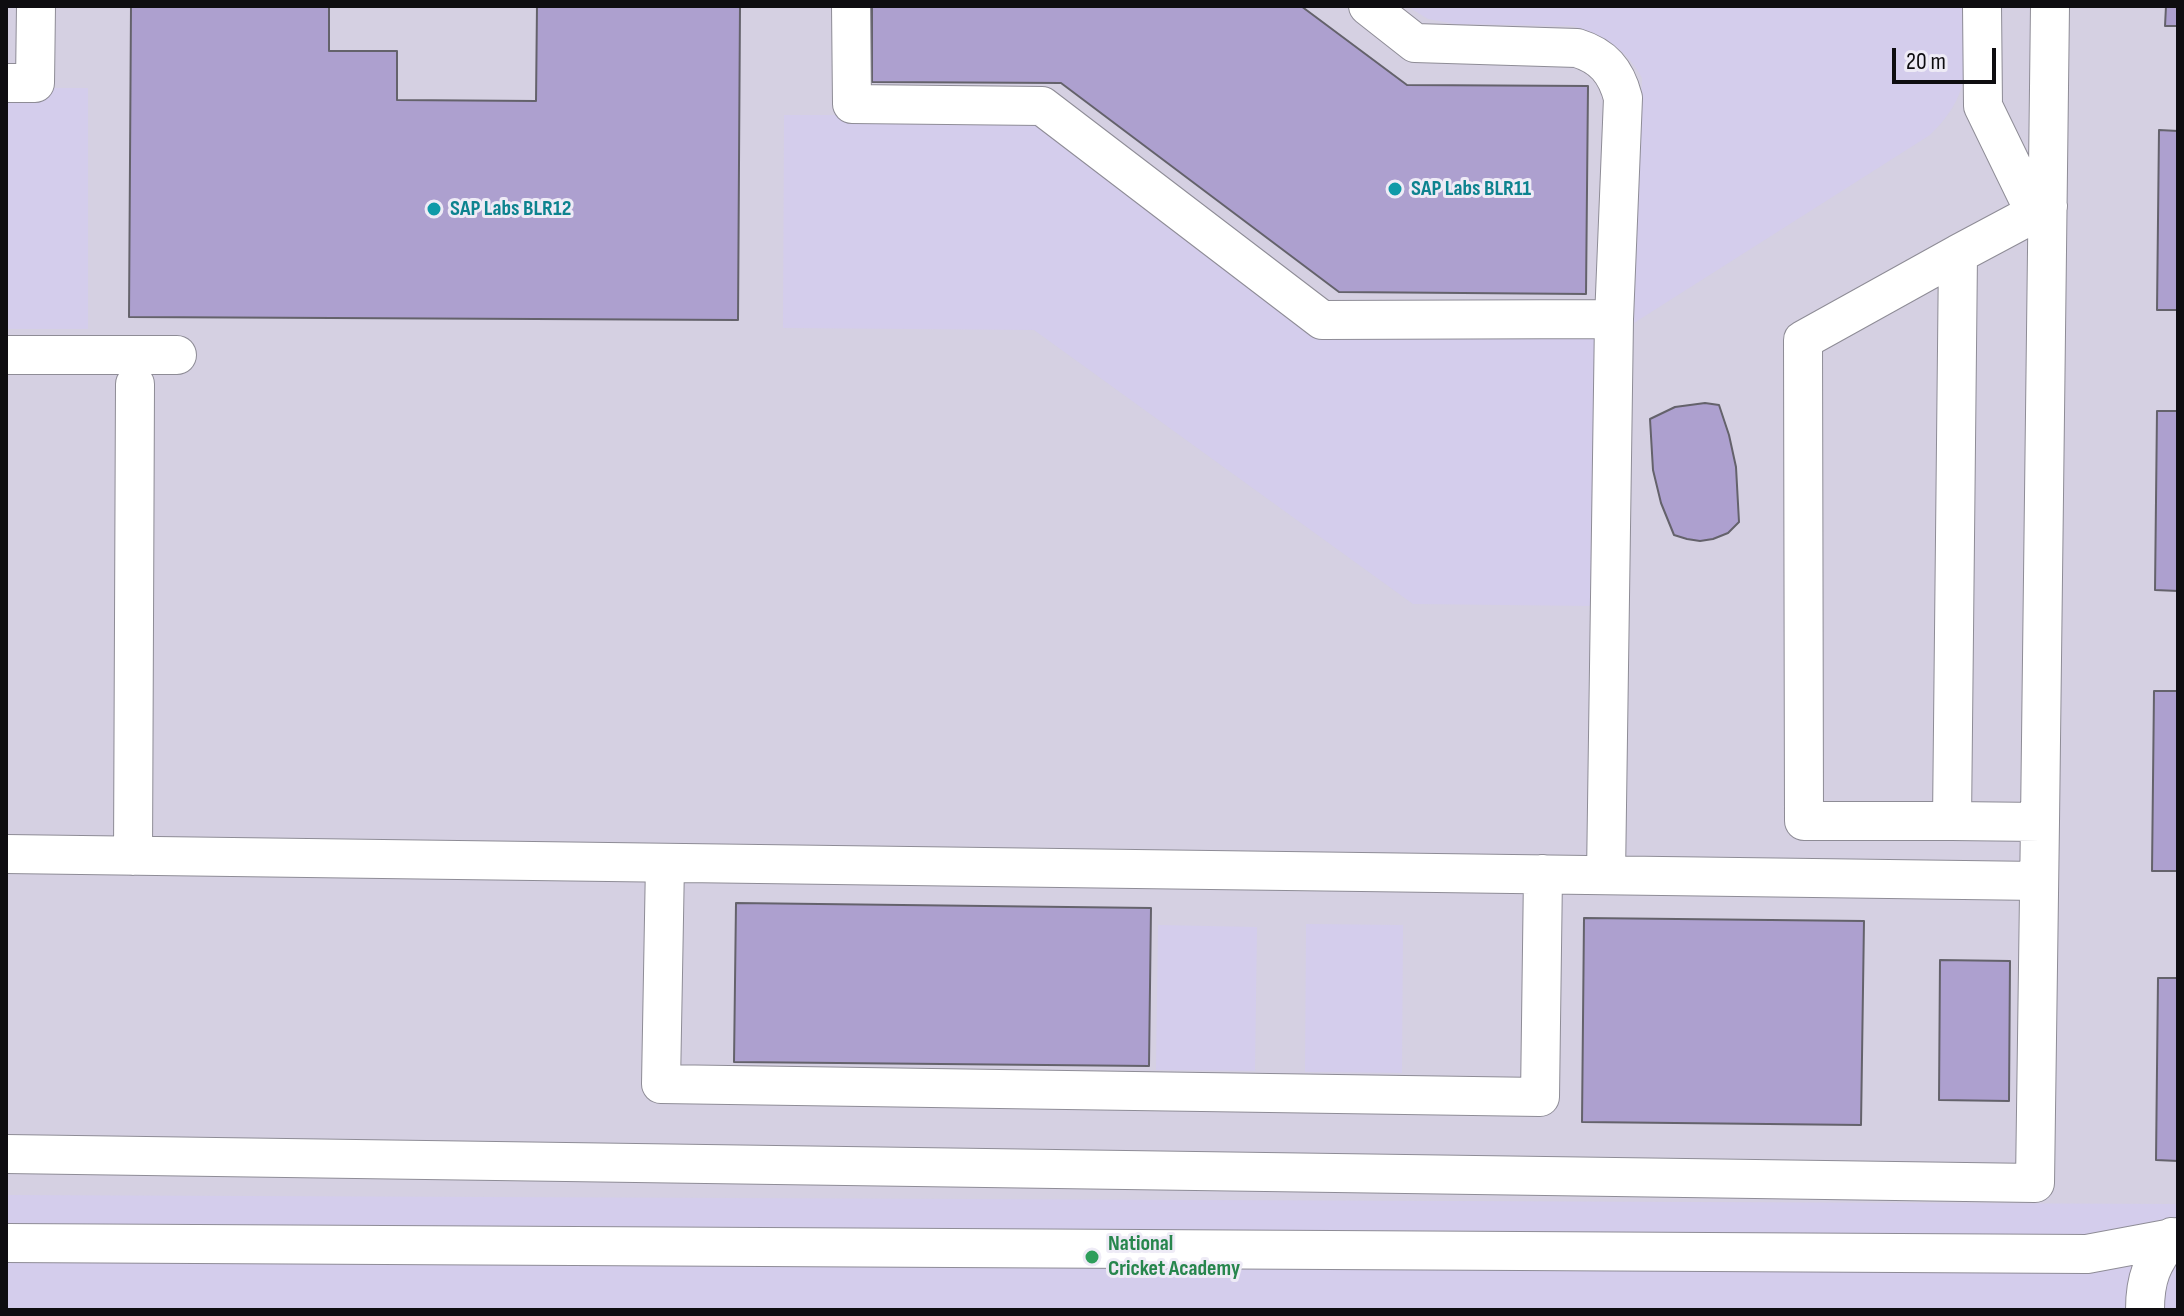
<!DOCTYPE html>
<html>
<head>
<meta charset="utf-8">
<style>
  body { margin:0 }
  #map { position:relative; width:2184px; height:1316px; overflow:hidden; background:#e1dee9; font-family:"Sofia Sans Condensed",sans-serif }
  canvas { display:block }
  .frame { position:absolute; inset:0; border:8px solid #0e0d10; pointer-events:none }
  .scale { position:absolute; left:1892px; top:48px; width:104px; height:36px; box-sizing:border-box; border:4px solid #0e0d10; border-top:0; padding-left:10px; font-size:24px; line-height:28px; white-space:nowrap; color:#0e0d10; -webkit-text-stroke:6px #eeebf6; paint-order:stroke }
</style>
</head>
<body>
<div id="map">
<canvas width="2184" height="1316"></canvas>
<div class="frame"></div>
<div class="scale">20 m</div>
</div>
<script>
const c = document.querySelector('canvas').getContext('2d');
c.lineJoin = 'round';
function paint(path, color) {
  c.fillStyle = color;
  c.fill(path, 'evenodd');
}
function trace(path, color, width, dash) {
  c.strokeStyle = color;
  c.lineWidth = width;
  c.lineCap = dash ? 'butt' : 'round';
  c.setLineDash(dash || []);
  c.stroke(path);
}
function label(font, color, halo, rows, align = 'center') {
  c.font = font + ' "Sofia Sans Condensed",sans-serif';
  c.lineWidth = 6;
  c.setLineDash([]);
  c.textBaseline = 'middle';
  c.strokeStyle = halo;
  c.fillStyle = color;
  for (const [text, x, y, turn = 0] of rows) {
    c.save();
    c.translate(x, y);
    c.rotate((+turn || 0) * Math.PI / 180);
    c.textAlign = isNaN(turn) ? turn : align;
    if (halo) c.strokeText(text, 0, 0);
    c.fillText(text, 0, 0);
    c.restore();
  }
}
paint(new Path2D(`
  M6 6H2178V1310H6Z`), '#d5d0e2');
paint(new Path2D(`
  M1407 6H1967C1967 61 1973 94 1930 135L1634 323 1642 78C1626 49 1604 35 1573 26L1455 24 1428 19Z
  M6 88H88V329H6Z
  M784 115H1041L1318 324 1595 327 1593 606 1413 604 1034 330 783 328Z
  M1306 924 1403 925 1402 1073 1305 1072Z
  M1158 925 1257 927 1255 1071 1156 1070Z
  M6 1195 2178 1204V1310H6Z`), '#d4cdec');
const building = new Path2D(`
  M131 6H329V51H397V100L536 101 537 6H740L738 320 129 317Z
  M872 6H1301L1407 85 1588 86 1586 294 1339 292 1061 83 872 82Z
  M2166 6H2178V26H2165Z
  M2159 130 2178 131V310H2157Z
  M1705 403 1719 405 1729 435 1736 467 1739 522 1728 533 1713 539 1700 541 1687 539 1674 535 1661 503 1653 470 1650 419 1675 407Z
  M2157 411H2178V591L2155 590Z
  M2154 691H2178V871H2152Z
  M736 903 1151 908 1149 1066 734 1062Z
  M1584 918 1864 921 1861 1125 1582 1122Z
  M1940 960 2010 961 2009 1101 1939 1100Z
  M2158 978H2178V1161L2156 1160Z`);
paint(building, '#ada0cf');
trace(building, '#64626b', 2);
const minor = new Path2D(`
  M851 6 852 104 1042 106 1322 320 1614 319 1623 98C1616 71 1603 56 1577 48L1415 43 1368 6
  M1982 6 1983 106 2035 213
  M6 83H35L36 6
  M2048 206 1958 254 1952 821 2040 822 2050 6
  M6 355H177
  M1952 821H1804L1803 340 1958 254
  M6 854 2039 881
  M133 856 135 384
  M665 863 661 1084 1540 1097 1543 874
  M1606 875 1614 319
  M6 1154 2035 1183 2040 822
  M6 1243 2087 1254 2178 1237
  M2145 1310C2145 1278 2152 1262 2172 1237`);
trace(minor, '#8e8c96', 40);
trace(minor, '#fff', 38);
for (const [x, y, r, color] of [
  [1395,189,8,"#0f9aa8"],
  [434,209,8,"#0f9aa8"],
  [1092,1257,8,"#2e9e5b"]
]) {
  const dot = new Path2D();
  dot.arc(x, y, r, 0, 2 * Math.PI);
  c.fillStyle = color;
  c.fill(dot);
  trace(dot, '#eeebf6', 3);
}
label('bold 22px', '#0d838f', '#eeebf6', [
  ["SAP Labs BLR11",1411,189],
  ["SAP Labs BLR12",450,209]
], 'left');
label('bold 22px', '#27864d', '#eeebf6', [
  ["National",1108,1244],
  ["Cricket Academy",1108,1269]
], 'left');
</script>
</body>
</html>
